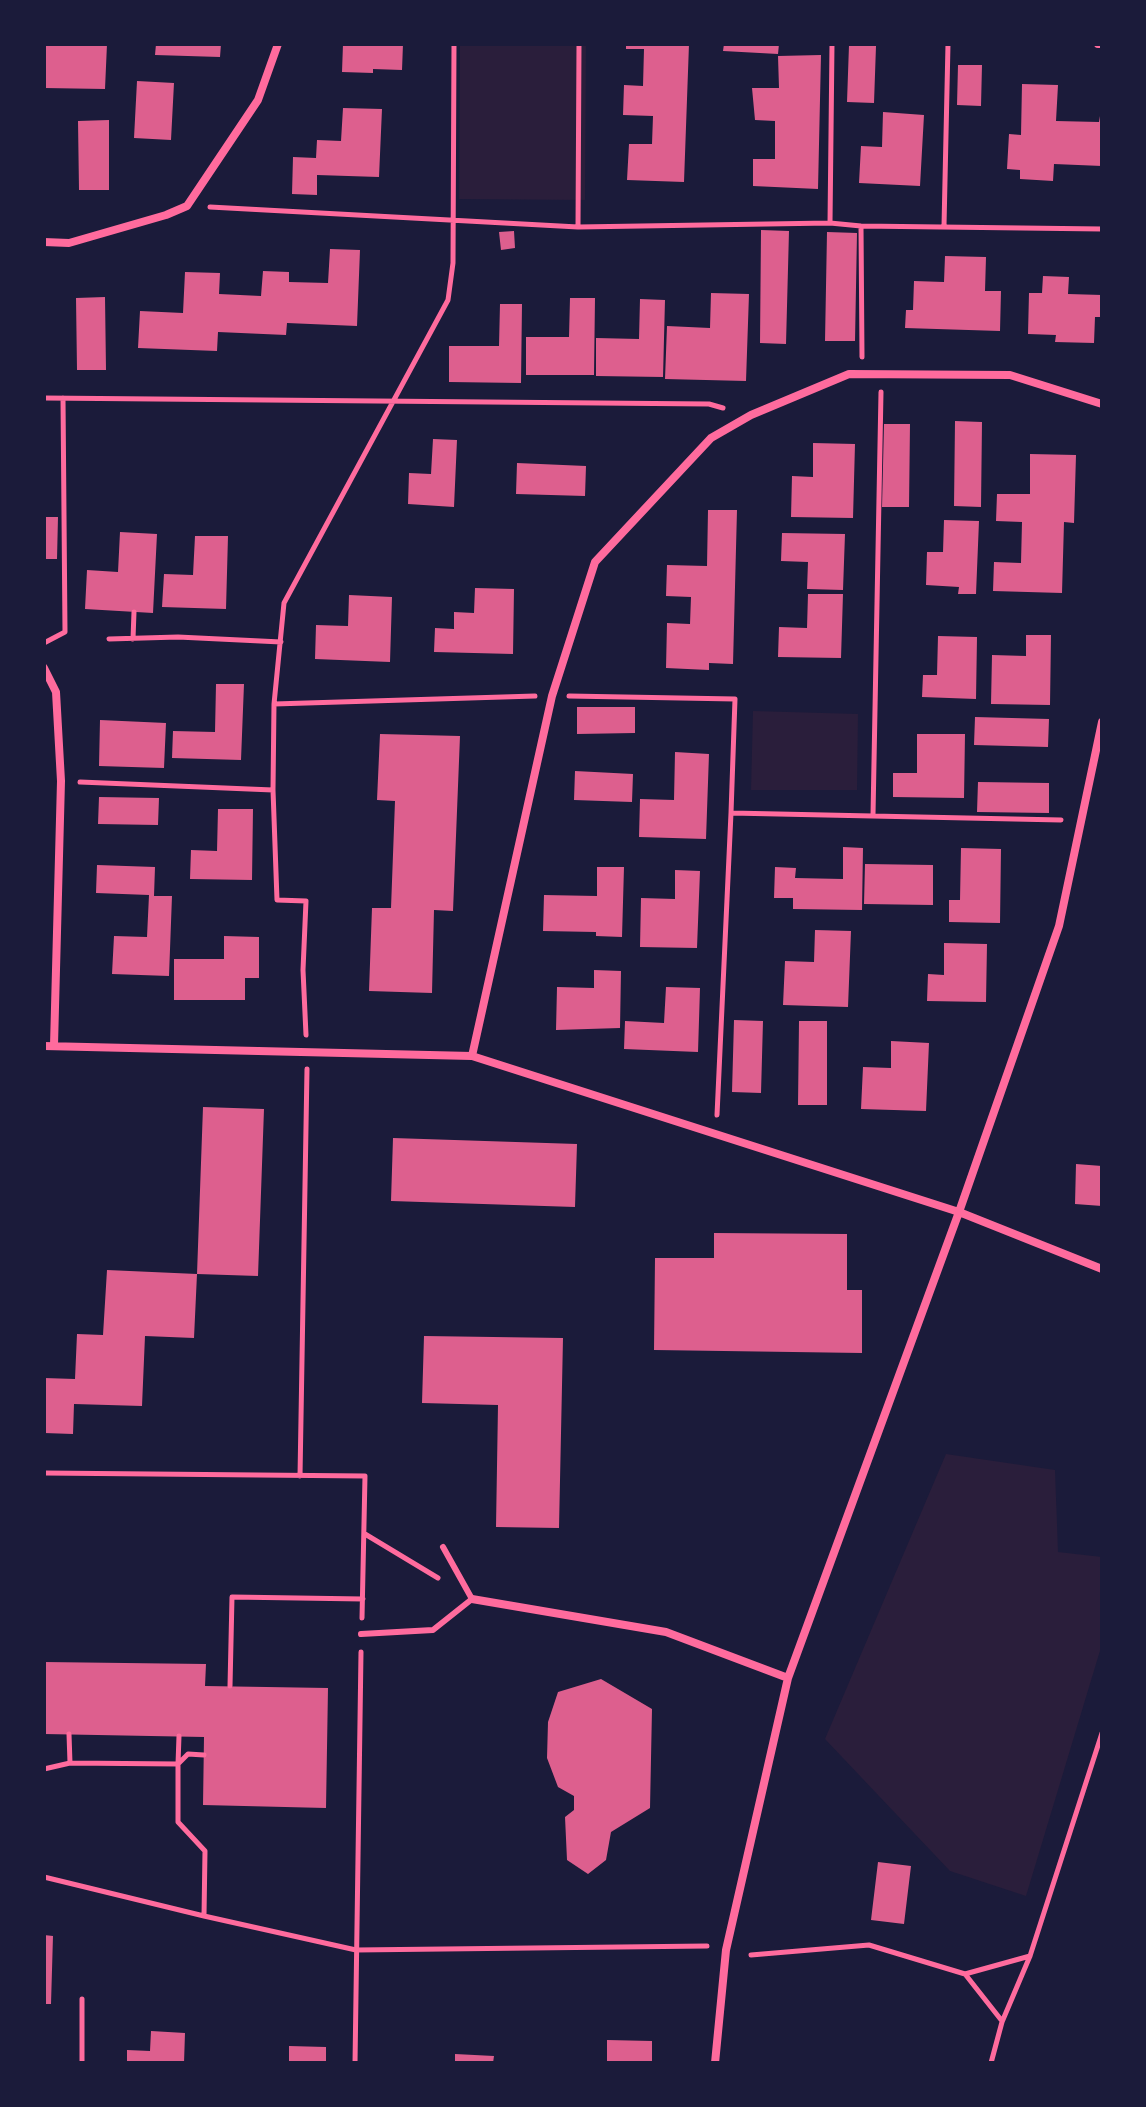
<!DOCTYPE html>
<html>
<head>
<meta charset="utf-8">
<style>
  body { margin:0 }
  #map { position:relative; width:1146px; height:2107px; overflow:hidden; background:#1b1b3a; font-family:"Exo 2",sans-serif }
  canvas { display:block }
  .frame { position:absolute; inset:0; border:46px solid #1b1b3a; pointer-events:none }
</style>
</head>
<body>
<div id="map">
<canvas width="1146" height="2107"></canvas>
<div class="frame"></div>
</div>
<script>
const c = document.querySelector('canvas').getContext('2d');
c.lineJoin = 'round';
function paint(path, color) {
  c.fillStyle = color;
  c.fill(path, 'evenodd');
}
function trace(path, color, width, dash) {
  c.strokeStyle = color;
  c.lineWidth = width;
  c.lineCap = dash ? 'butt' : 'round';
  c.setLineDash(dash || []);
  c.stroke(path);
}
paint(new Path2D(`
  M460 44H586L585 200 459 199Z
  M753 711 858 714 857 790H751Z
  M946 1454 1055 1470 1058 1552 1102 1557V1644L1026 1896 950 1871 825 1739Z`), '#2a1e3b');
paint(new Path2D(`
  M71 44H107L105 89 44 88V46H71Z
  M156 44H221L220 57 155 55Z
  M343 44H403L402 70 373 69V73L342 72Z
  M626 44H689L684 182 627 180 629 144H652L653 116 623 115 624 85 643 86 644 49H626Z
  M724 44H779L778 54 723 51Z
  M849 45 876 46 874 103 847 102Z
  M821 55 818 189 753 186V159H775V121L755 120 752 88H779L778 56Z
  M958 65H982L981 106 957 105Z
  M137 81 174 83 171 140 134 138Z
  M1022 84 1058 85 1056 121 1099 122 1100 116H1102V166L1054 164 1053 181 1020 179V170L1007 169 1009 134 1021 135Z
  M343 108 382 109 379 177 317 175V195L292 194 293 157 316 158 317 140 341 141Z
  M883 112 924 115 920 186 859 183 861 146 882 147Z
  M109 120V190H79L78 121Z
  M761 230 789 231 786 344 760 343Z
  M514 231 515 248 501 250 499 232Z
  M827 232 857 233 855 341H825Z
  M330 249 360 250 357 326 287 323 286 335 218 332 217 351 138 348 140 311 183 313 185 272 220 273 219 294 261 296 263 271 289 272V282L328 283Z
  M945 256 986 257 985 291H1001L1000 331 905 328 906 310H913L914 281 944 282Z
  M1043 276 1069 277 1068 294 1102 295V317H1095L1094 343 1055 342 1056 335 1028 334 1029 293H1042Z
  M711 293 749 294 746 381 665 379 667 326 710 328Z
  M105 297 106 370H77L76 298Z
  M570 298H595L594 375H526V337H569Z
  M640 299 665 300 663 377 596 376V338L639 339Z
  M500 304H522L521 383 449 382V346H499Z
  M955 421 982 422 981 507 954 506Z
  M884 424H910L909 507H882Z
  M433 439 457 440 454 507 408 504 409 473 431 474Z
  M813 443 855 444 853 518 791 517 792 476 813 477Z
  M1030 454 1076 455 1074 523 1064 522 1062 593 993 591 994 562 1021 563 1022 522 996 521 997 494H1030Z
  M517 463 586 466 585 496 516 494Z
  M708 510H737L733 664 709 663V670L666 668 667 623 690 624 691 597 666 596 667 565 707 566Z
  M44 517H58L57 559H44Z
  M944 520 979 521 976 594H958L959 587 926 585 927 552H943Z
  M120 532 157 534 153 613 85 609 87 570 118 572Z
  M782 533 845 534 843 590 807 589 808 562 781 561Z
  M195 536H228L226 609 162 607 164 574 193 575Z
  M475 588 514 589 513 654 434 652 435 628 454 629V612L474 613Z
  M808 594H843L841 658 778 657 779 627 807 628Z
  M349 595 392 597 390 662 315 659 316 625 348 626Z
  M1026 635H1051L1050 705 991 704 992 655 1026 656Z
  M938 636 977 637 976 699 922 697 923 675H937Z
  M216 684H244L241 760 172 758 173 731 215 732Z
  M577 707H635V733L577 734Z
  M975 717 1049 719 1048 747 974 745Z
  M100 720 166 723 164 768 99 766Z
  M380 734 460 736 453 911 434 910 432 993 369 991 372 908H391L395 801 377 800Z
  M917 734H965L964 798 893 797V773H917Z
  M675 752 709 754 706 839 639 837 640 799 674 800Z
  M575 771 633 774 632 802 574 800Z
  M978 782 1049 783V813L977 812Z
  M99 797 159 798 158 825 98 824Z
  M218 809H253L252 880 190 879 191 850 217 851Z
  M843 847 863 848 862 910 793 909V898H774L775 867 796 868 795 878 843 879Z
  M961 848 1001 849 1000 923 949 922V900H960Z
  M865 864 933 865V905L864 904Z
  M97 865 155 867 154 896H172L169 976 112 974 114 936 147 937 149 895 96 893Z
  M597 867H624L622 937 596 936V932L543 931 544 895 597 896Z
  M675 870 700 871 697 948 640 947 641 898 675 899Z
  M815 930 851 931 848 1007 783 1005 785 961 814 962Z
  M224 936 259 937V978H245V1000H174V959H224Z
  M944 943 987 944 986 1002 927 1001 928 974 944 975Z
  M594 970 621 971 620 1028 556 1030 557 987 594 988Z
  M666 987 700 988 698 1052 624 1049 625 1021 664 1023Z
  M734 1020 763 1021 761 1093 732 1092Z
  M799 1021H827V1105H798Z
  M891 1041 929 1043 926 1111 861 1109 863 1067 891 1068Z
  M203 1107 264 1109 258 1276 197 1274Z
  M393 1138 577 1144 575 1207 391 1201Z
  M1076 1164 1102 1166V1206L1075 1204Z
  M714 1233 847 1234V1290H862V1353L654 1350 655 1258H714Z
  M107 1270 197 1274 194 1338 145 1336 142 1406 74 1404 73 1434 44 1433V1378L75 1379 77 1334 103 1335Z
  M424 1336 563 1338 559 1528 496 1527 498 1405 422 1403Z
  M44 1662 206 1664 205 1686 328 1688 326 1808 203 1805 204 1737 44 1734Z
  M601 1679 652 1709 650 1808 611 1832 606 1860 588 1874 567 1860 565 1817 574 1810V1796L558 1787 547 1758 548 1722 558 1692Z
  M878 1862 911 1866 904 1924 871 1920Z
  M44 1935 53 1936 51 2004H44Z
  M151 2031 185 2033 184 2063H127V2050L150 2051Z
  M607 2040 652 2041V2063H607Z
  M289 2046 326 2047V2063H289Z
  M455 2054 494 2056 493 2063H455Z`), '#dd5f8e');
trace(new Path2D(`
  M210 207 578 227 579 44
  M830 223 832 44
  M861 226 862 357
  M944 226 948 44
  M578 227 830 223 861 226 1102 229
  M44 398 709 404 723 408
  M109 639 178 637 281 642
  M133 639 134 612
  M44 643 65 632 63 398
  M569 696 735 699 731 813 1061 820
  M274 704 535 696
  M80 782 273 790
  M873 815 881 392
  M306 1035 303 970 306 901 277 900 273 790 274 704 284 603 448 300 453 263 454 44
  M717 1115 731 813
  M44 1473 365 1476 362 1618
  M300 1476 307 1069
  M365 1534 438 1578
  M230 1686 232 1597 363 1599
  M69 1734 70 1763
  M179 1736 178 1764 188 1754 204 1755
  M44 1769 70 1763 178 1764V1822L205 1851 204 1916
  M44 1877 204 1916 356 1950 707 1946
  M751 1955 869 1945 965 1974 1002 2021
  M965 1974 1030 1956
  M82 2063V1999
  M355 2063 361 1652
  M991 2063 1002 2022 1030 1956 1102 1733`), '#ff6b9d', 5);
trace(new Path2D(`
  M361 1634 433 1630 472 1599 443 1547`), '#ff6b9d', 6);
trace(new Path2D(`
  M1098 44H1102
  M44 242 69 243 166 215 187 206 258 100 278 44
  M44 668 56 692 61 781 54 1045
  M44 1046 472 1056 959 1212 1102 1269
  M472 1056 552 696 595 562 711 438 751 415 849 374 1010 375 1102 404
  M472 1599 666 1632 788 1678
  M715 2063 726 1950 788 1678 959 1212 1059 926 1102 722`), '#ff6b9d', 8);
</script>
</body>
</html>
